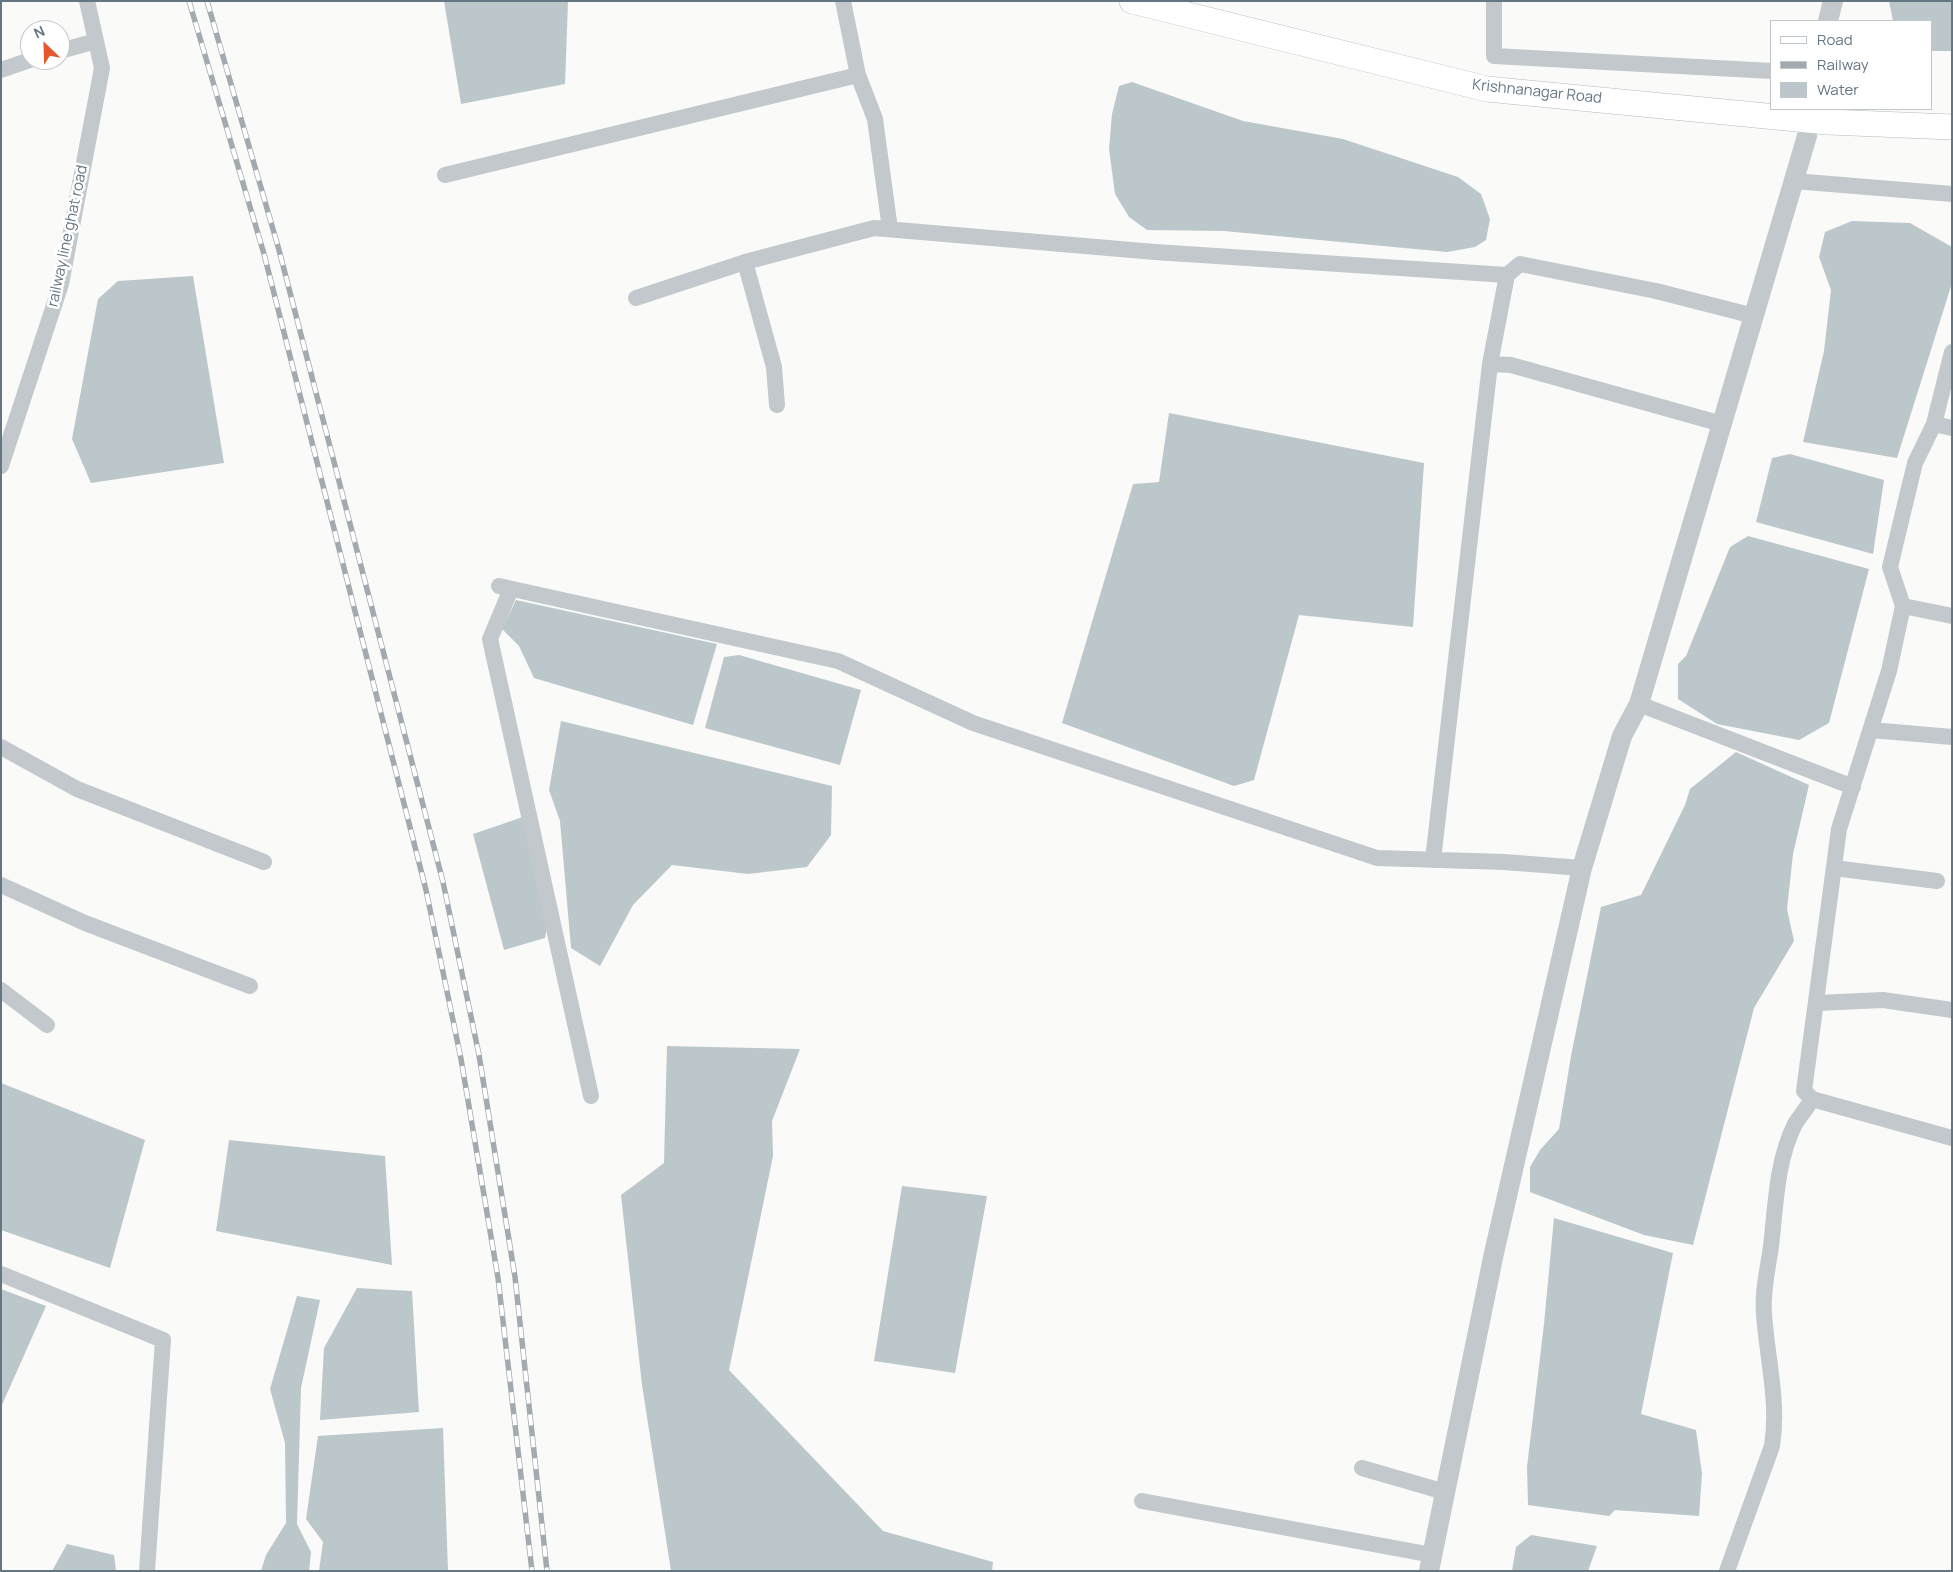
<!DOCTYPE html>
<html>
<head>
<meta charset="utf-8">
<style>
  body { margin:0 }
  #map { position:relative; width:1953px; height:1572px; overflow:hidden; background:#fafaf8; font-family:Manrope,sans-serif }
  canvas { display:block }
  .frame { position:absolute; inset:0; border:2px solid #657683; pointer-events:none }
  .legend { position:absolute; left:1770px; top:20px; width:162px; height:90px; box-sizing:border-box; background:#fff; border:1px solid #c1c8cd; margin:0; padding:6px 9px; list-style:none; font-size:15px; color:#657683 }
  .legend li { display:flex; align-items:center; gap:10px; height:25px }
  .legend b { width:25px; border:1px solid #c1c8cd }
  .north { position:absolute; left:20px; top:20px; width:50px; height:50px; box-sizing:border-box; background:#fff; border:1px solid #c1c8cd; border-radius:50%; rotate:336deg; font-size:14px; font-weight:700; line-height:20px; text-align:center; color:#657683 }
  .north::after { content:''; display:block; margin:auto; width:18px; height:22px; background:#e4572e; clip-path:polygon(50% 0,100% 100%,50% 72%,0 100%) }
</style>
</head>
<body>
<div id="map">
<canvas width="1953" height="1572"></canvas>
<div class="frame"></div>
<ul class="legend">
<li><b style="height:6px;background:#fff"></b>Road</li>
<li><b style="height:6px;background:#a2aab0"></b>Railway</li>
<li><b style="height:14px;background:#bbc7cb"></b>Water</li>
</ul>
<div class="north">N</div>
</div>
<script>
const c = document.querySelector('canvas').getContext('2d');
c.lineJoin = 'round';
function paint(path, color) {
  c.fillStyle = color;
  c.fill(path, 'evenodd');
}
function trace(path, color, width, dash) {
  c.strokeStyle = color;
  c.lineWidth = width;
  c.lineCap = dash ? 'butt' : 'round';
  c.setLineDash(dash || []);
  c.stroke(path);
}
function label(font, color, halo, rows, align = 'center') {
  c.font = font + ' Manrope,sans-serif';
  c.lineWidth = 5;
  c.setLineDash([]);
  c.textBaseline = 'middle';
  c.strokeStyle = halo;
  c.fillStyle = color;
  for (const [text, x, y, turn = 0] of rows) {
    c.save();
    c.translate(x, y);
    c.rotate((+turn || 0) * Math.PI / 180);
    c.textAlign = isNaN(turn) ? turn : align;
    if (halo) c.strokeText(text, 0, 0);
    c.fillText(text, 0, 0);
    c.restore();
  }
}
paint(new Path2D(`
  M444 1H568L565 84 461 104Z
  M1889 1H1952V51H1932V21H1893Z
  M1132 82 1243 121 1343 139 1458 177 1481 194 1490 219 1486 240 1475 247 1447 252 1224 231 1147 230 1129 217 1115 194 1109 149 1112 114 1119 86Z
  M1852 221 1910 223 1952 247V283L1897 458 1803 442 1824 351 1831 290 1819 257 1825 232Z
  M193 276 224 463 91 483 72 439 98 299 118 281Z
  M1169 413 1424 463 1413 627 1299 615 1254 780 1234 786 1062 723 1133 484 1159 482Z
  M1790 454 1884 480 1873 554 1756 522 1772 458Z
  M1748 536 1869 569 1829 723 1799 740 1717 724 1678 699V664L1686 656 1730 547Z
  M516 600 717 644 693 725 534 678 519 646 502 629Z
  M739 655 861 690 840 765 705 728 724 657Z
  M561 721 832 786 831 835 807 867 748 874 672 865 633 905 600 966 571 948 560 821 549 790Z
  M1736 752 1809 785 1793 854 1787 909 1794 941 1754 1008 1693 1245 1644 1235 1530 1192V1167L1540 1150 1559 1129 1571 1056 1601 907 1641 895 1685 805 1690 789Z
  M523 817 553 895 545 938 504 950 473 834Z
  M667 1046 800 1049 772 1121 773 1156 729 1370 883 1531 993 1562 992 1571H671L642 1385 621 1195 664 1163Z
  M1 1083 145 1140 110 1268 1 1230Z
  M229 1140 385 1156 392 1265 216 1231Z
  M902 1186 987 1196 955 1373 874 1361Z
  M1554 1218 1673 1253 1641 1414 1696 1430 1702 1474 1699 1516 1615 1510 1609 1516 1528 1505 1527 1467 1544 1324Z
  M357 1288 412 1291 419 1412 320 1420 324 1348Z
  M1 1289 46 1306 1 1407Z
  M297 1296 320 1300 301 1388 297 1524 311 1552 309 1571H261L266 1555 286 1523 285 1443 270 1389Z
  M443 1428 448 1571H319L323 1542 306 1519 318 1436Z
  M1531 1535 1597 1546 1588 1571H1512L1516 1547Z
  M67 1544 114 1555 116 1571H52Z`), '#bbc7cb');
const primary = new Path2D(`
  M1132 1 1487 89 1828 122 1952 127`);
trace(primary, '#b5babe', 26);
trace(new Path2D(`
  M843 1 858 75 875 119 890 229
  M1494 1V56L1772 71
  M60 51 96 41
  M1 70 30 60
  M445 175 858 75
  M1794 181 1952 194
  M745 262 774 367 777 405
  M636 298 745 262 874 228 1155 252 1507 275 1520 264 1656 291 1754 316
  M1952 352 1934 424 1915 463 1890 567 1903 606 1889 671 1839 829 1804 1091 1812 1099 1952 1138
  M1490 364 1511 365 1722 424
  M1934 424 1952 428
  M1 466 61 284 102 68 87 1
  M499 586 838 661 973 723 1377 858 1504 862 1582 868
  M511 589 490 639 591 1096
  M1903 606 1952 616
  M1639 704 1853 787
  M1871 730 1952 737
  M1 747 77 789 264 862
  M1433 860 1490 364 1507 275
  M1834 868 1937 881
  M1 885 85 923 250 986
  M1 990 47 1025
  M1816 1003 1883 1000 1952 1010
  M1 1274 163 1340 147 1571
  M1362 1468 1445 1492
  M1142 1501 1432 1555
  M1727 1571 1772 1446C1779 1402 1767 1358 1764 1314 1762 1291 1768 1269 1771 1246 1776 1205 1776 1162 1795 1124 1800 1116 1807 1108 1812 1099`), '#c3c8cc', 16);
trace(new Path2D(`
  M1828 21 1833 1
  M1429 1571 1494 1253 1582 868 1622 736 1639 704 1807 136`), '#c3c8cc', 20);
trace(primary, '#fff', 25);
const rail = new Path2D(`
  M189 1 264 254 426 890 461 1059 498 1278 532 1571
  M207 1 279 250 443 882 479 1055 515 1277 547 1571`);
trace(rail, '#a2aab0', 5.5);
trace(rail, '#fff', 4, [11]);
label('15px', '#657683', '#fff', [
  ["Krishnanagar Road",1537,92,6],
  ["railway line ghat road",68,236,-78]
]);
</script>
</body>
</html>
